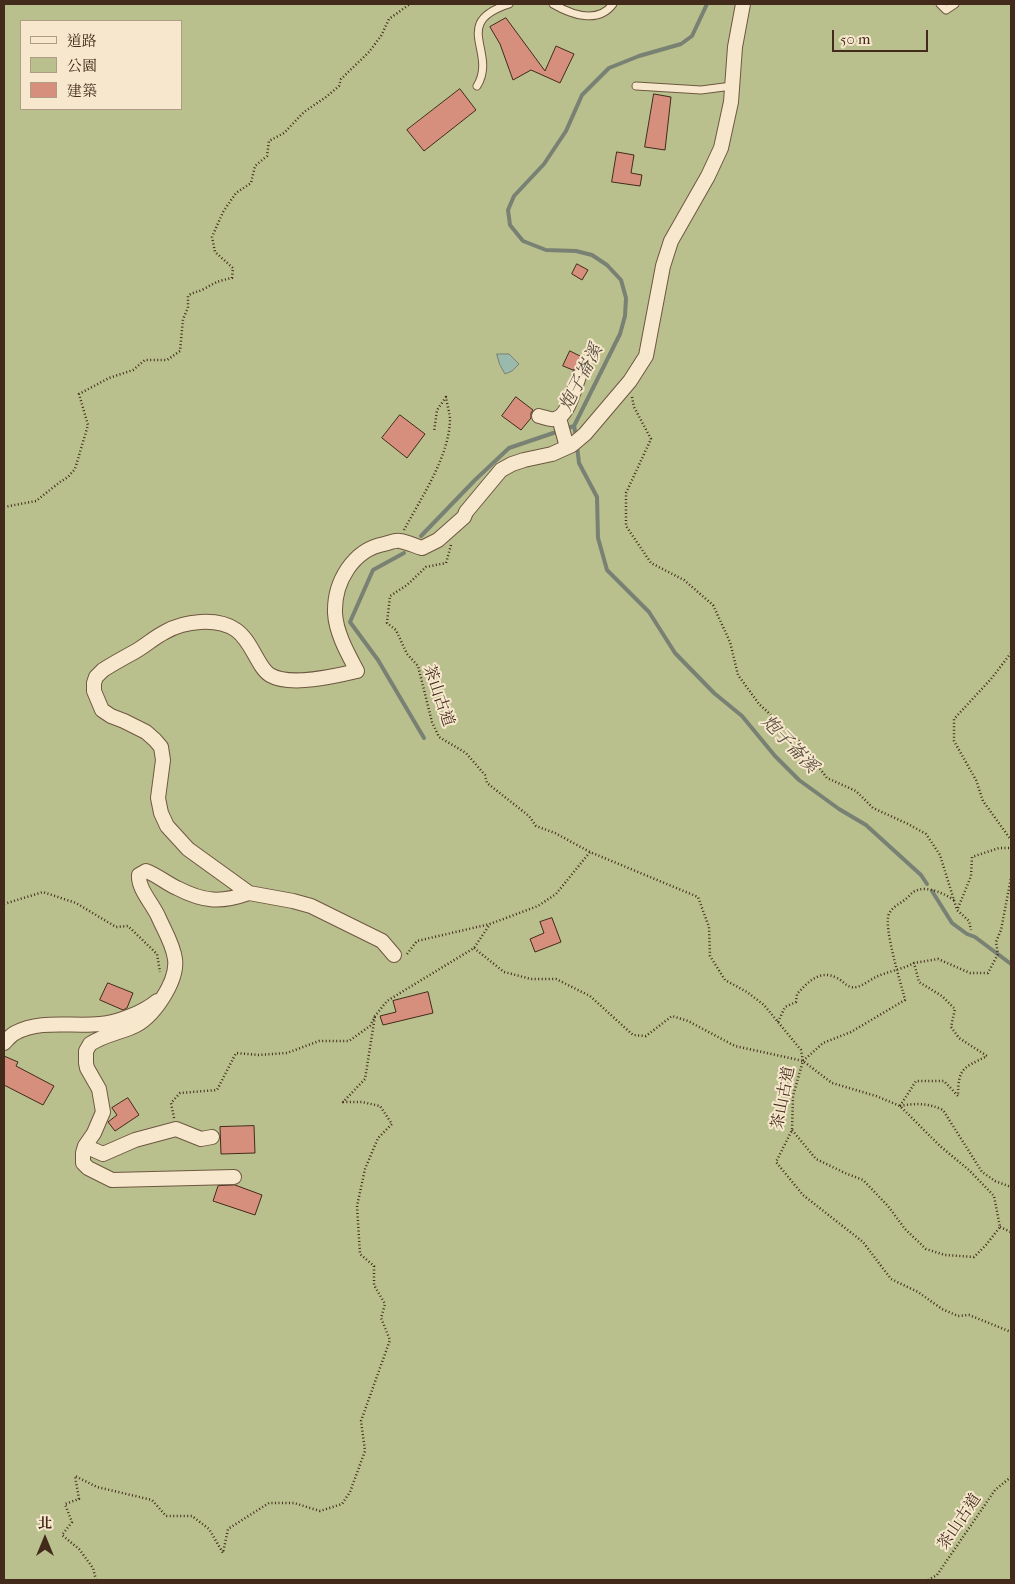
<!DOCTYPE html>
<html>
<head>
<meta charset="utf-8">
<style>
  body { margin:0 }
  #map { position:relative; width:1015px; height:1584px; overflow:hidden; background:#f1dab2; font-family:"IM FELL French Canon","Noto Serif TC",serif }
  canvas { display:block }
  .frame { position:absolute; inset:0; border:5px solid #432b1b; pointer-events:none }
  .legend { position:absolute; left:20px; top:20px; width:162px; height:90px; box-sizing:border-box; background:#f6e7cd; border:1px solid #ae9c86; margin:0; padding:6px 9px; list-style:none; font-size:15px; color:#432b1b }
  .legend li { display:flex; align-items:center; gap:10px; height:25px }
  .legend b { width:25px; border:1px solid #ae9c86 }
  .north { position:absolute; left:20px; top:1514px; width:50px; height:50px; -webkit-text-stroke:4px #f6e7cd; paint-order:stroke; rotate:0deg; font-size:14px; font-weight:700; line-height:20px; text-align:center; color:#432b1b }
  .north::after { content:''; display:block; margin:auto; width:18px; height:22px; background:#432b1b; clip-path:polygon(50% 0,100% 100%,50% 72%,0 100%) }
  .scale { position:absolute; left:832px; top:30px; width:96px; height:22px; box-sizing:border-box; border:2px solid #432b1b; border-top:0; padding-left:6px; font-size:15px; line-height:18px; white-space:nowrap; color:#432b1b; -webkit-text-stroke:4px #f6e7cd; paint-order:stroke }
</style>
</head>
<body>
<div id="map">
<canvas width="1015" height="1584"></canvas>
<div class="frame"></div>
<ul class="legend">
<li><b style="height:6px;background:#f6e7cd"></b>道路</li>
<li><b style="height:14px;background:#b9c08d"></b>公園</li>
<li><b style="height:14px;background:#d68f7c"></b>建築</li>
</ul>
<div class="north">北</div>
<div class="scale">50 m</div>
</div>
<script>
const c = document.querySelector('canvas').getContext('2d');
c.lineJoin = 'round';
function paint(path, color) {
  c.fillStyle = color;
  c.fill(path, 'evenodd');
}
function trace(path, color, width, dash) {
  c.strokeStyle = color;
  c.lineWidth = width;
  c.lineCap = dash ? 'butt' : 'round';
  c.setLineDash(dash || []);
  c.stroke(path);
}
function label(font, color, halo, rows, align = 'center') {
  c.font = font + ' "IM FELL French Canon","Noto Serif TC",serif';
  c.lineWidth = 4;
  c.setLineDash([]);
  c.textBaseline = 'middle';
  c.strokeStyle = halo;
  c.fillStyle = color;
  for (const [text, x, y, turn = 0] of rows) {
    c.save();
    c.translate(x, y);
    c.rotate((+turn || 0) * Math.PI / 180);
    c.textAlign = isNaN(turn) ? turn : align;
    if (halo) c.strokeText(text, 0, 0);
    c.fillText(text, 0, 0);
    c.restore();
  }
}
paint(new Path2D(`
  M4 4H1011V1580H4ZM21 21H181V109H21Z`), '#b9c08d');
const water = new Path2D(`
  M497 354H509L519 364 512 371 505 374 500 365Z`);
paint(water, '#9bbaae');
trace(water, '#788173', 1);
trace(new Path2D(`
  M576 436 574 426 620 334 625 316 626 298 621 280 607 265 592 255 576 251 546 250 523 241 510 225 508 210 514 196 544 164 566 131 582 95 609 68 639 56 681 44 692 36 707 4
  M577 446 579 463 597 497 598 538 607 570 649 612 675 653 714 693 742 716 775 756 799 780 839 809 866 825 921 875 927 884
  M421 536 475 480 509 448 574 426
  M404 553 373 570 350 622 378 660 424 738
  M932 891 952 923 967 934 975 937 1011 964`), '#788173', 4);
const building = new Path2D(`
  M506 18 545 71 556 46 574 54 560 83 531 70 513 80 500 44 490 27Z
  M460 89 476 110 424 151 407 130Z
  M654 94 671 97 665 150 645 147Z
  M617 152 634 155 631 173 642 175 640 186 612 182Z
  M577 264 588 270 582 280 572 274Z
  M570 351 582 357 577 368 573 370 563 366Z
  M516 397 533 410 531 413V418L521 430 502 416Z
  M400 415 425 434 407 458 382 438Z
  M552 918 561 942 535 952 530 939 544 933 540 922Z
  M108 983 133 993 127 1008 123 1010 100 1000Z
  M428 992 433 1013 383 1025 380 1016 396 1012 393 1001Z
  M4 1056 18 1062 16 1066 54 1086 43 1105 4 1085Z
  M128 1098 139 1115 115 1131 108 1122 117 1115 112 1108Z
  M254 1126 255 1153 221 1154 220 1127Z
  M235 1185 262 1195 255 1215 213 1201 218 1186Z`);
paint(building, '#d68f7c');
trace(building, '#432b1b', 1);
const lane = new Path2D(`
  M553 4C572 15 598 24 613 4
  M940 4 946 10 955 4
  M477 86C498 52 450 23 509 4
  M636 86 701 90 732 86`);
const street = new Path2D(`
  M539 416C544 417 549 420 554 419 568 418 575 387 579 376
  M559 418 567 447
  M394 955 382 941 311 906 293 901 249 893 188 849 167 826 161 813 158 798 163 760 161 747 155 740 146 732 124 721 111 716 102 710 94 691V683L96 677 103 670C114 663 125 657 136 651 146 645 155 637 165 632 184 621 217 617 236 630 252 641 258 668 270 675 290 687 336 676 357 671 348 654 336 633 335 613 334 582 353 550 384 544 389 543 395 540 400 541 407 542 415 546 422 548L438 540 464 517 466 512 501 470 512 464 524 460 552 454 572 445 585 434 630 381 646 356 663 266 671 241 708 176 721 148 731 102 735 47 743 4
  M4 1043C7 1040 11 1035 15 1033 41 1019 72 1027 100 1024 117 1023 144 1012 157 1001
  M85 1146 103 1154 135 1140 176 1129 201 1139 212 1137
  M234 1177 112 1180 88 1168 83 1163V1153L85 1146 94 1133 103 1112 99 1089 87 1068 86 1063V1051L90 1044C106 1034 116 1034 132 1027 153 1019 178 981 175 959 173 944 164 930 158 916 152 903 138 889 139 875L146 871C157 875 166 883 177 888 204 902 221 903 249 893`);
trace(lane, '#6e5741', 9);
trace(street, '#6e5741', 16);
trace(new Path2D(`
  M632 397 634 407 651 439 626 493V526L651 563 684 580 713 605 730 642 738 675 759 704 799 741 827 778 856 791 873 808 908 824 926 834 940 855 957 910 969 921 971 930
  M4 507 36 501 60 482 68 477 75 469 88 425 79 394 109 378 133 370 145 360H167L180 351 183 319 188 308V296C193 292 198 292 204 289 216 282 218 281 232 278L233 268 215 252 212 237 223 212 236 193 251 183 255 166 267 156 269 141 284 133 304 112 326 97 339 86 341 79 369 52 381 36 389 19 410 4
  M404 530C421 498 449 457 450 420 450 413 447 405 446 397L437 410 434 432
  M451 545 446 563 426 567 407 585 390 596 387 623 396 630 407 654 418 666 432 722 439 737 466 753 485 775 487 783 529 816 536 826 555 833 590 852
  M1011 653 991 679 954 719V741L976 780 983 801 1011 840
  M4 904 43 892 76 903 116 927 128 926 157 954 160 972
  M958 908 971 876 972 857 999 848H1011
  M474 948 504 972 531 979H556L590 996 633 1035 646 1036 672 1016 688 1021 735 1046 803 1061 832 1083 876 1096 900 1106 940 1146 970 1171 994 1196 1000 1227 986 1245 974 1257 945 1255 926 1249 905 1229 888 1206 863 1180 845 1173 816 1159 792 1130
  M407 954 417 941 490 924 538 906 556 894 590 852 698 897 709 927 710 956 725 980 747 992 764 1005 801 1050 803 1061 793 1096 792 1130 776 1162 803 1195 863 1242 891 1279 918 1292 942 1309 958 1316 969 1315 1011 1332
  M778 1022 785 1007 796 1002 797 994C808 982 820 969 837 978 844 981 847 989 857 987 864 985 871 979 878 976 890 971 903 969 914 963
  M803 1061 823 1043 851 1032 905 1000C901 983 883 927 889 914 893 905 903 903 909 896 920 882 942 892 954 900
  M900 1106 916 1081H944L958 1096C958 1067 964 1068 987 1056L959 1038 951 1027 955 1009 942 996 919 982 914 963 938 959 970 973H988L998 954 996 942 1001 930 1011 878
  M900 1106C915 1103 929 1103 943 1110L982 1172 995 1181 1011 1187
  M174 1118 171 1103 180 1093 217 1090 236 1053 259 1055 287 1053 319 1041H349L370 1026 375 1016 387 1001 474 948 490 924
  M1000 1227 1011 1232
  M96 1580 93 1568 79 1549 62 1535 72 1522 65 1504 79 1499 75 1476 97 1487 152 1500 166 1516H192L209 1529 223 1553 228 1529 269 1503H294L320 1511 342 1504 350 1492 365 1451 361 1421 390 1340 381 1318 385 1304 374 1285V1266L360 1254 357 1206 365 1169 378 1138 392 1124 380 1106 362 1102H343L365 1079 375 1016
  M928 1580 937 1575 995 1490 1011 1477`), '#432b1b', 2.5, [1, 2.5]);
trace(lane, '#f6e7cd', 7);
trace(street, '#f6e7cd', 14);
label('16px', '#432b1b', '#f6e7cd', [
  ["茶山古道",438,696,71],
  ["茶山古道",784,1098,-79],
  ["茶山古道",960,1522,-56]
]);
label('italic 18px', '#594f40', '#f6e7cd', [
  ["炮子崙溪",582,378,-63],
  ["炮子崙溪",789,745,46]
]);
</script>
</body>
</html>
